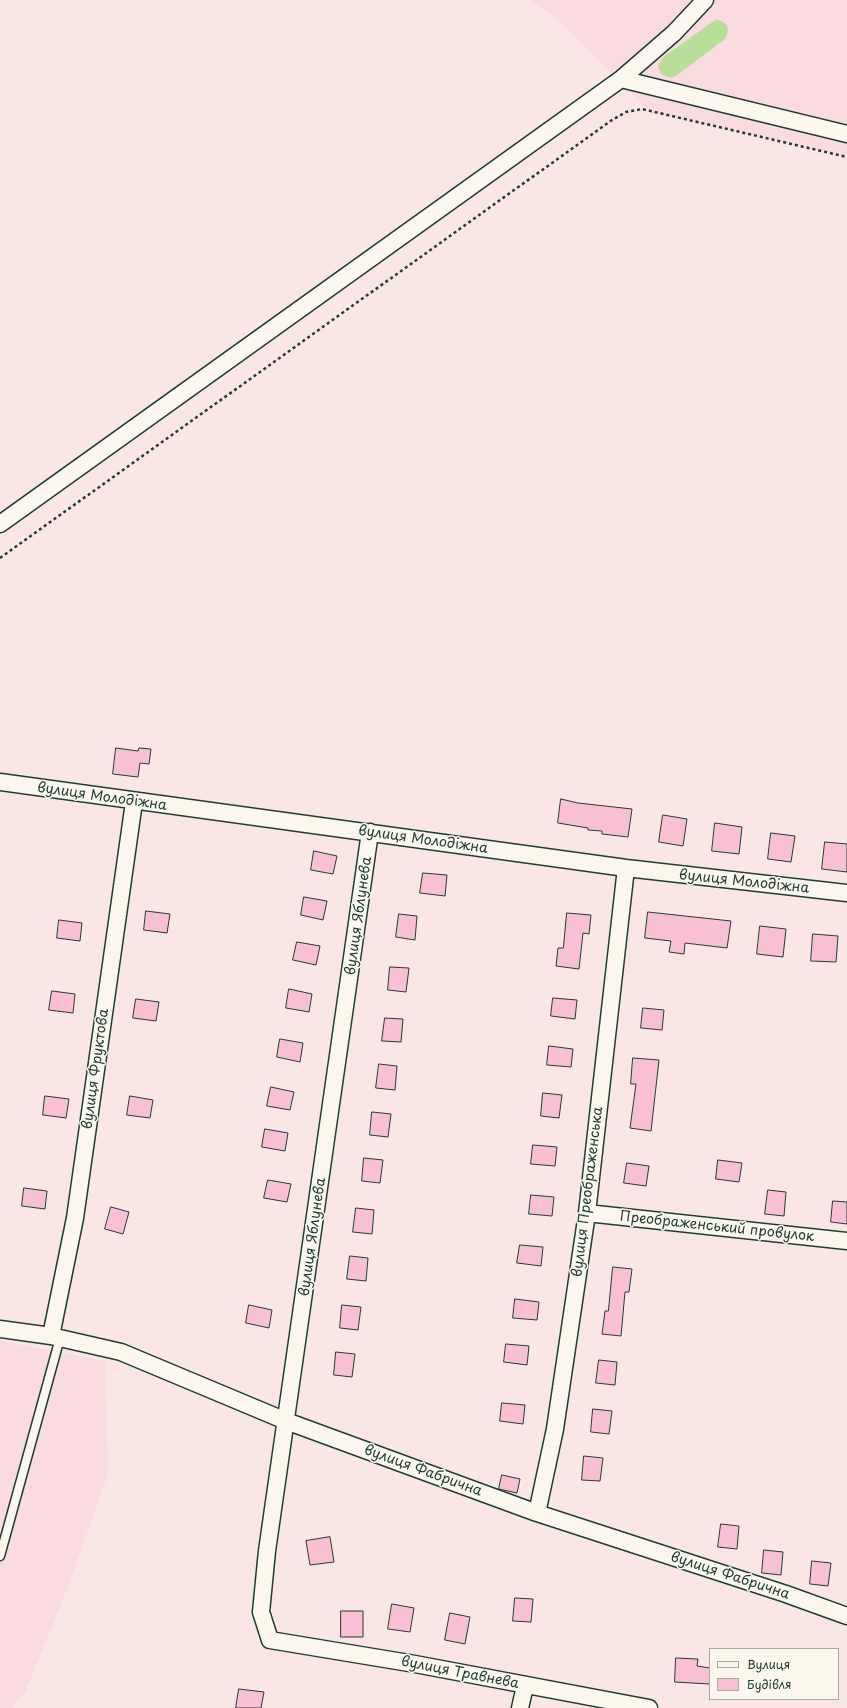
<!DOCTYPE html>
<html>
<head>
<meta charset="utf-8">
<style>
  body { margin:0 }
  #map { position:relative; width:847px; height:1708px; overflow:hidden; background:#fae6e4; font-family:"Playpen Sans",sans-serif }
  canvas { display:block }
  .legend { position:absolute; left:709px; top:1648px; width:130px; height:52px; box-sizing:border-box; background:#fbf7ec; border:1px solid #a3ada2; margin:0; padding:5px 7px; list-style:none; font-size:12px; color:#1f3d34 }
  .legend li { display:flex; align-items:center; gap:8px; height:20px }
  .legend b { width:20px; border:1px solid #a3ada2 }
</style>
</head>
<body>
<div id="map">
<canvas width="847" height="1708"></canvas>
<ul class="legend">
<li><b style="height:5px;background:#fbf7ec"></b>Вулиця</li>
<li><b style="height:11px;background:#f9c0d3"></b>Будівля</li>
</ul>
</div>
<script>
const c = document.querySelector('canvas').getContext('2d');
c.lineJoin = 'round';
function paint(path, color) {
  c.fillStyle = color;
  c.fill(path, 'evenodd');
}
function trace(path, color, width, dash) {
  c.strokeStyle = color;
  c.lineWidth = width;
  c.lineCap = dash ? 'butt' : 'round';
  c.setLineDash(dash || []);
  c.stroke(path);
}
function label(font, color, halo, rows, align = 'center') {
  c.font = font + ' "Playpen Sans",sans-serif';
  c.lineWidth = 3;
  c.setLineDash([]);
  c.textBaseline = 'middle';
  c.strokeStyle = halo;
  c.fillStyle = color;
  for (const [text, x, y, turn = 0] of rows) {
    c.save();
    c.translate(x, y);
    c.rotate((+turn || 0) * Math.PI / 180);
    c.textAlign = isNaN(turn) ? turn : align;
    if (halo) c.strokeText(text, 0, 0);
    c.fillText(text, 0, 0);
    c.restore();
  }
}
paint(new Path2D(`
  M530 0H847V156L652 113 553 16Z
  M0 1341 105 1361 108 1474 68 1587 25 1692 12 1708H0Z`), '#fadbdf');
paint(new Path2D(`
  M715 20C727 20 731 29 725 39L676 76 671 78 662 75 658 67 662 58Z`), '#b9de99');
const building = new Path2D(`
  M116 748 138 751 139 748 151 749 149 764 140 763 138 777 113 774Z
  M561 799 578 803 632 809 628 837 602 834V831L588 830V828L558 823Z
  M663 815 687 819 683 846 659 842Z
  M715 823 742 827 739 854 712 851Z
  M771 833 795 836 791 862 768 859Z
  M825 842 847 844V872L822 869Z
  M314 851 337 856 333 874 311 870Z
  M423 873 447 875 445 896 420 893Z
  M304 897 327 901 323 920 301 915Z
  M146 911 170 914 167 933 144 930Z
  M648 912 731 921 727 948 685 943 684 954 669 952 671 941 645 938Z
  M567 913 591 915 589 934 583 933 579 969 556 966 558 948H563Z
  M399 914 417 916 415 940 396 937Z
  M59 920 82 923 80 941 57 938Z
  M760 926 786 929 783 957 757 954Z
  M813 934 838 936 836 962 811 961Z
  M297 942 320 946 316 965 293 960Z
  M390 967 409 968 406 992 388 990Z
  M289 989 312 994 309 1012 286 1008Z
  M52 991 75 994 73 1013 49 1010Z
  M553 998 577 1000 575 1019 551 1016Z
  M136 999 159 1002 156 1021 133 1018Z
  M643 1008 664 1010 662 1030 641 1028Z
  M385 1018 403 1019 401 1042 382 1041Z
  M280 1039 303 1043 300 1062 277 1057Z
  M549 1046 573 1049 571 1067 547 1065Z
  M633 1058 659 1060 651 1131 630 1128 636 1084H631Z
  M379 1064 397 1066 395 1090 376 1088Z
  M271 1087 294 1092 290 1110 267 1106Z
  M543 1093 562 1095 559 1118 541 1116Z
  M45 1096 69 1099 66 1118 43 1115Z
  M130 1096 153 1100 150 1118 127 1115Z
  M372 1112 391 1114 388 1137 370 1135Z
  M265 1129 288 1133 285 1151 262 1147Z
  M533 1145 557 1147 555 1166 531 1164Z
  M364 1158 383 1160 380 1183 362 1181Z
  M718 1160 742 1163 739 1182 716 1179Z
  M627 1163 649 1166 646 1186 624 1183Z
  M268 1180 291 1184 287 1202 264 1198Z
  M24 1188 47 1191 45 1209 22 1206Z
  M768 1190 786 1192 784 1216 765 1214Z
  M531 1195 554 1197 552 1216 529 1214Z
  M833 1201 847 1202V1224L831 1222Z
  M111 1207 129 1212 123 1234 105 1229Z
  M356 1208 374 1210 372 1234 353 1232Z
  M520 1245 543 1247 541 1266 517 1263Z
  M350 1256 368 1258 366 1281 347 1279Z
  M613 1267 632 1269 629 1292H625L621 1336 602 1334 605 1311H608Z
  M515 1299 539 1302 537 1320 513 1318Z
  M249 1305 272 1310 269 1328 246 1323Z
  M342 1305 361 1307 358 1330 340 1328Z
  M506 1344 529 1346 527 1365 504 1362Z
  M336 1352 355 1354 352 1377 334 1375Z
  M599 1360 617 1362 615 1385 596 1383Z
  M502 1403 525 1405 523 1424 500 1421Z
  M593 1409 612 1411 609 1434 591 1432Z
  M584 1456 603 1458 600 1481 582 1480Z
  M502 1475 520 1479 517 1493 499 1489Z
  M721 1524 739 1526 737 1549 718 1547Z
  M330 1537 334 1562 310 1565 306 1541Z
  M764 1550 783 1552 781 1575 762 1573Z
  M812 1561 831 1563 828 1586 810 1584Z
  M515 1598 533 1599 531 1622 513 1621Z
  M392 1604 414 1608 410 1632 388 1629Z
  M341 1611H363V1637H341Z
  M450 1613 470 1617 465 1644 445 1640Z
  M676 1658 698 1659 697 1666 710 1668V1684L675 1682Z
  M239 1689 264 1692 261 1708H236Z`);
paint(building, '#f9c0d3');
trace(building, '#1f3d34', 1);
const service = new Path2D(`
  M0 1556 60 1338`);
const minor = new Path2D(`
  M621 79 847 134
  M0 524 621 79 674 33 705 0
  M0 782 626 868 847 893
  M370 832 267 1551 261 1612 270 1640 415 1664 649 1708
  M587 1213 847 1241
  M0 1329 51 1336 121 1352 286 1421 537 1513 786 1594 847 1616
  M51 1336 75 1218 134 802
  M537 1513 555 1429 587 1213 626 868
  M520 1708 525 1686`);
trace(service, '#1f3d34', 11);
trace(minor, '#1f3d34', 19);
trace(new Path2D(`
  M0 558 612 120 626 112 642 109 847 157`), '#1f3d34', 2.5, [3, 3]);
trace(service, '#fbf7ec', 8);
trace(minor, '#fbf7ec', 16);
label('14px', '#1f3d34', '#fbf7ec', [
  ["вулиця Молодіжна",102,797,8],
  ["вулиця Молодіжна",423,840,8],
  ["вулиця Молодіжна",744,882,6],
  ["вулиця Яблунева",359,916,-82],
  ["вулиця Фруктова",96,1069,-82],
  ["вулиця Преображенська",588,1192,-83],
  ["Преображенський провулок",717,1227,6],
  ["вулиця Яблунева",313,1237,-82],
  ["вулиця Фабрична",423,1471,20],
  ["вулиця Фабрична",730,1576,18],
  ["вулиця Травнева",460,1673,11]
]);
</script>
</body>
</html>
